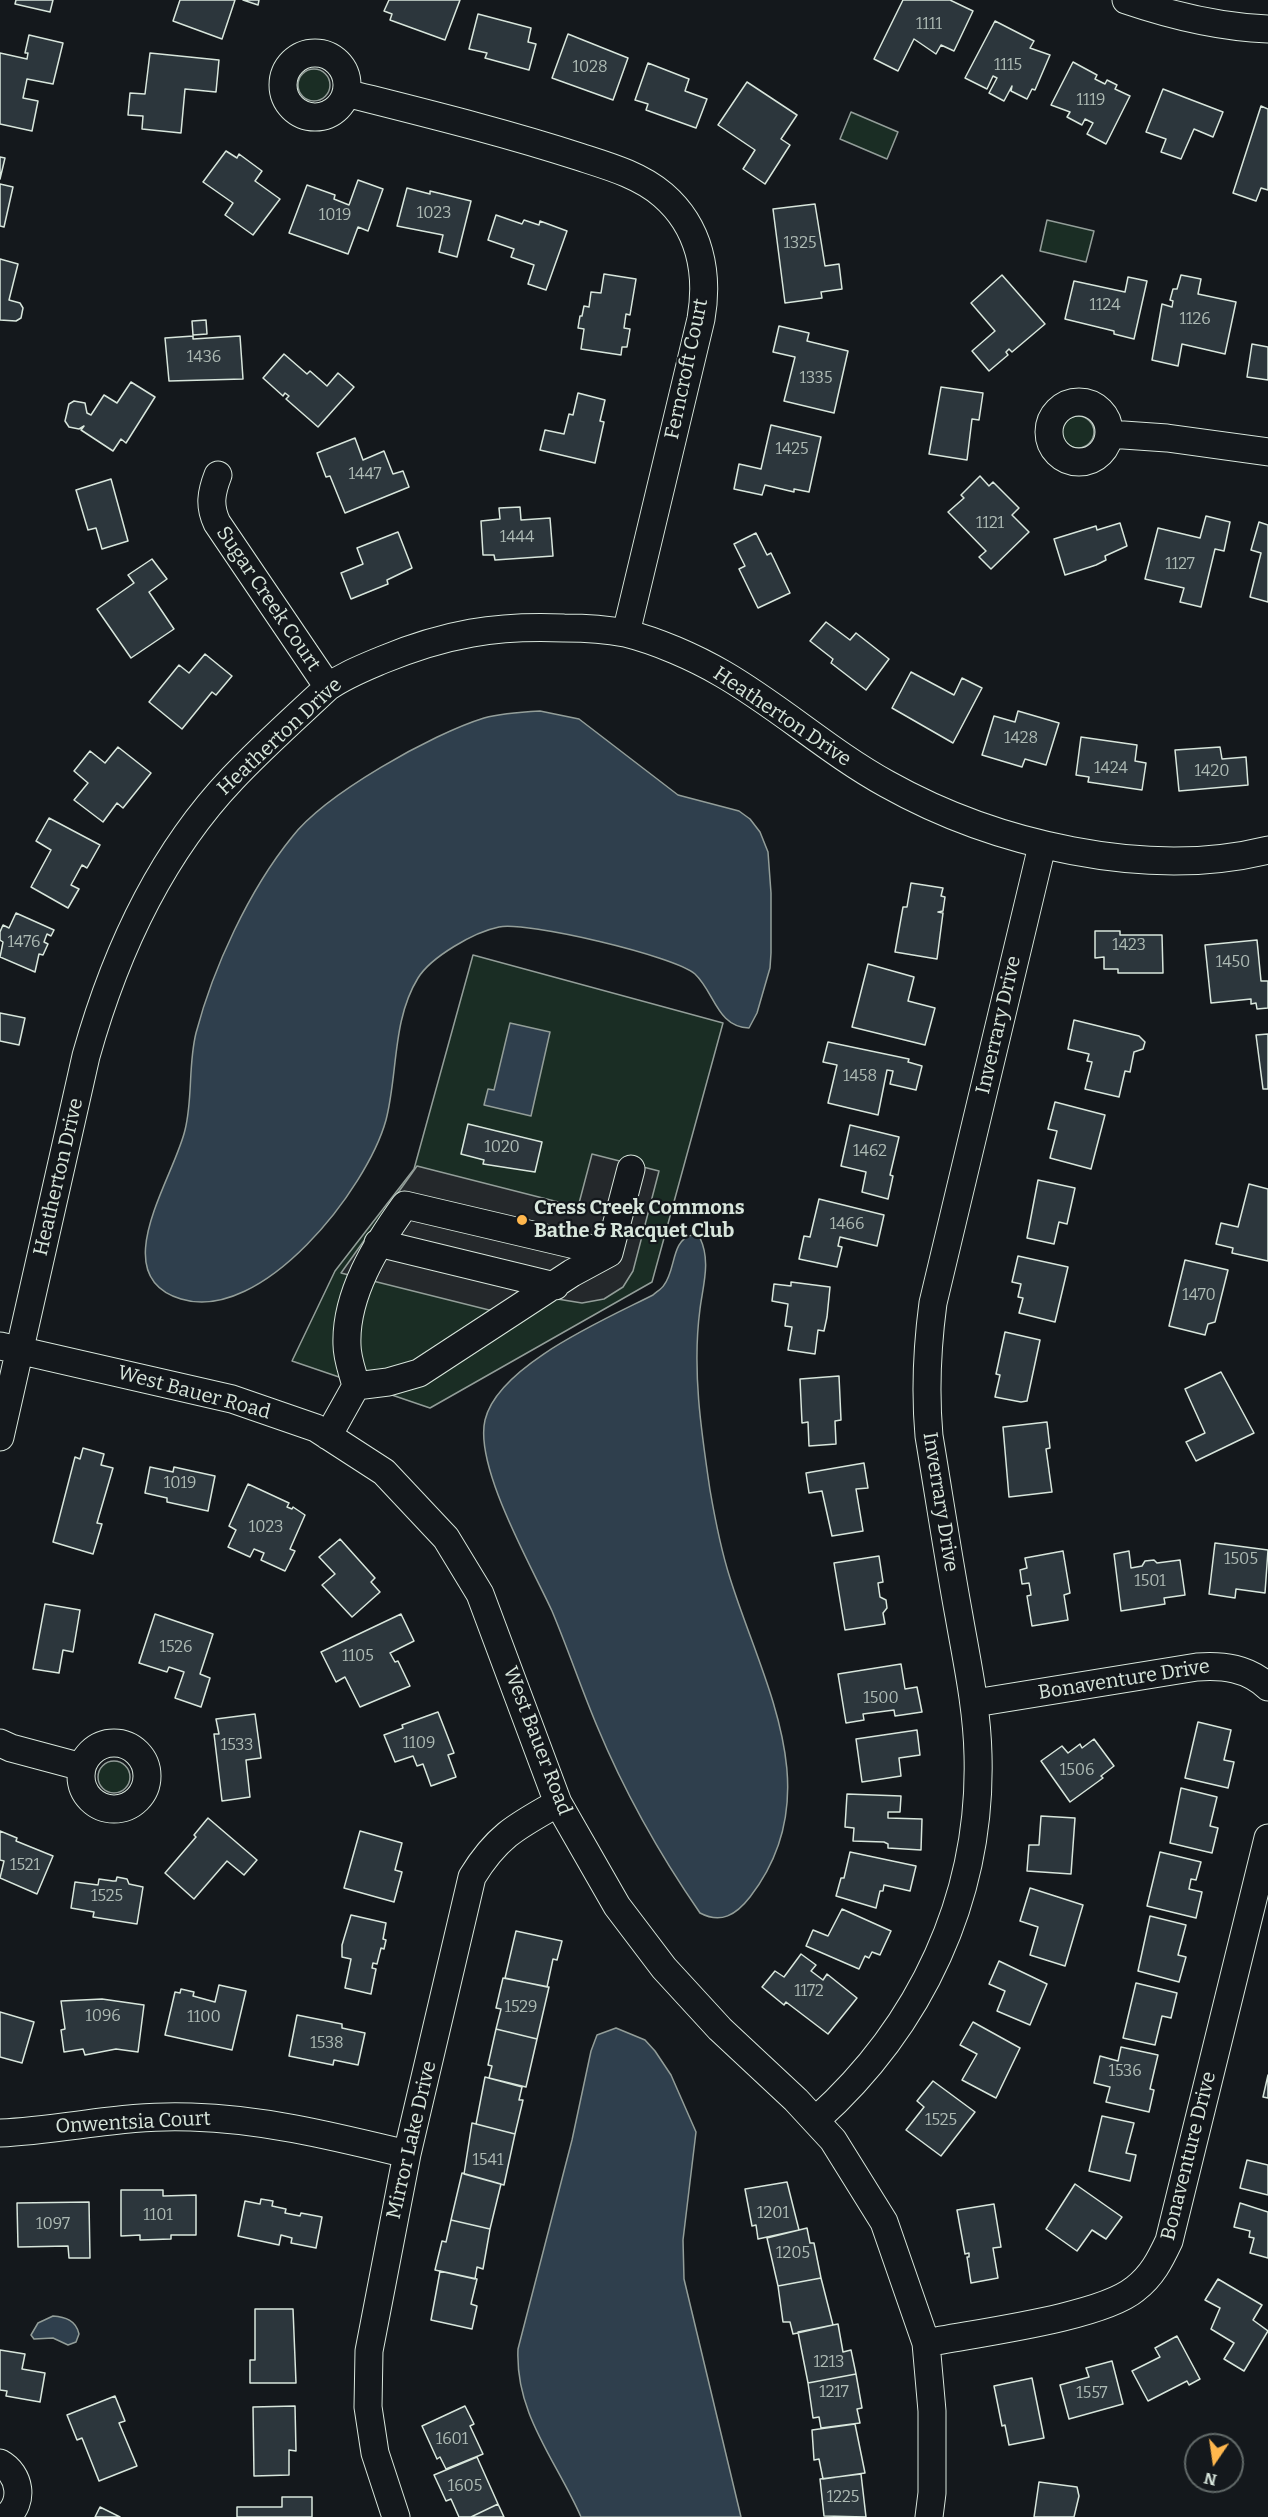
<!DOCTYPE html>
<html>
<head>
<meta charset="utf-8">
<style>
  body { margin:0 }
  #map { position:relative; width:1268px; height:2517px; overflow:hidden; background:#14181c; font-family:Bitter,serif }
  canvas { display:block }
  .north { position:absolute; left:1184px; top:2433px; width:60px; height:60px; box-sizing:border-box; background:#14181c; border:2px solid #626a69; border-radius:50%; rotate:193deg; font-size:16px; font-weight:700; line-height:24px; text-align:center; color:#d8e6dc }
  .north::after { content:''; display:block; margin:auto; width:21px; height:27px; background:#ffb74d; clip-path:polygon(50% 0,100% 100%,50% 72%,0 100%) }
</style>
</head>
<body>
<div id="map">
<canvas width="1268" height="2517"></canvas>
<div class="north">N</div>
</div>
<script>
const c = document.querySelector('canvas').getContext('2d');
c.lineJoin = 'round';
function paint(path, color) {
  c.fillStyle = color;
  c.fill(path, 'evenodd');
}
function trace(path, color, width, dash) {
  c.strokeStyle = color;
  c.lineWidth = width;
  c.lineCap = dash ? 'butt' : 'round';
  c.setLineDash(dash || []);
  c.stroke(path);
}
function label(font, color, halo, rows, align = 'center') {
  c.font = font + ' Bitter,serif';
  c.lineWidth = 4.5;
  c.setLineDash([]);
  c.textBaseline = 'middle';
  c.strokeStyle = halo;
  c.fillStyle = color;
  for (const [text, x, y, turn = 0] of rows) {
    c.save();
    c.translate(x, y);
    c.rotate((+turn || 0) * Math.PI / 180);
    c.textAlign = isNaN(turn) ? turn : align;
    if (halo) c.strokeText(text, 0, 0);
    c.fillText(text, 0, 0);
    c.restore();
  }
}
const green = new Path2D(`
  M298 85a16 16 0 1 1 32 0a16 16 0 1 1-32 0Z
  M851 112 898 132 887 159 840 139Z
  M1047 220 1094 231 1086 262 1040 251Z
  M1062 432a16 16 0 1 1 32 0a16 16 0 1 1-32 0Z
  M473 955 723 1023 652 1282 430 1408 292 1361 335 1271 414 1169Z
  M98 1777a16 16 0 1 1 32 0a16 16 0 1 1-32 0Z`);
paint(green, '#1a2d24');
trace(green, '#939e99', 1.5);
const parking = new Path2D(`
  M592 1154 659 1171 633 1271 623 1287 604 1299 582 1303 551 1298 525 1319 341 1273 417 1166 578 1207Z`);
paint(parking, '#24282b');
trace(parking, '#939e99', 1.5);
const water = new Path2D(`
  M540 711 579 719 678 795 739 811 750 819 760 832 768 852 771 893V953L770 968 757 1013 749 1028C717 1027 715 993 695 974 675 956 526 921 499 927 474 932 431 957 418 978 392 1020 398 1074 386 1120 367 1189 262 1324 181 1299 104 1276 174 1178 185 1130 193 1098 188 1065 196 1033 213 968 249 890 292 837 325 794 432 734 484 718 502 713 521 712 540 711Z
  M510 1023 550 1032 531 1116 484 1105 488 1089 494 1090Z
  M692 1235 700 1238C711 1261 703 1285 700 1309 692 1369 701 1430 710 1490 715 1519 721 1550 730 1578 763 1684 830 1794 750 1897 736 1915 721 1924 700 1913 660 1855 624 1791 597 1726 581 1688 568 1649 552 1611 532 1567 474 1467 485 1420 498 1365 606 1319 653 1295 656 1292 662 1289 664 1285 676 1270 671 1240 692 1235Z
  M616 2028 645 2040 655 2051 671 2075 696 2132 683 2240 684 2279 741 2517H581C556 2460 515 2414 518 2349L572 2140 591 2051 597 2035Z
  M53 2316C65 2317 76 2320 79 2334L76 2342 68 2345 53 2338 34 2339 31 2335 38 2323Z`);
paint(water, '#2f3f4d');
trace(water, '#939e99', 1.5);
const building = new Path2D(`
  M16 0H53L50 12 15 4Z
  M180 0H235L222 39 173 21Z
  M243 0H259L258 5Z
  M389 0H460L445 40 390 20 392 14 384 11Z
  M903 0H950L973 11 954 51 941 45 936 54 914 39 898 71 874 59Z
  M478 14 531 28 528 42 536 44 529 70 485 58 487 53 469 49Z
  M995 21 1034 41 1030 48 1050 55 1035 90 1032 89 1027 99 1011 91 1012 86 1004 101 989 93 997 78 993 76 987 89 965 78Z
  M568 34 628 58 613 100 552 78Z
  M29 35 63 43 53 84 27 79 23 98 38 101 32 131 0 124V53L27 59 28 53H25Z
  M150 53 219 60 216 92 185 89 181 133 142 129 143 116 128 115 130 93 145 94Z
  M1073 62 1097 75 1095 79 1105 84 1107 80 1117 85 1115 89 1130 96 1106 144 1087 134 1093 123 1085 119 1082 125 1067 117 1070 112 1051 105Z
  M648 63 689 79 685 91 707 99 696 128 646 110 648 104 635 100Z
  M747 82 797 115 781 139 790 145 765 184 743 169 755 150 718 125Z
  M1163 89 1223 112 1213 137 1194 129 1181 159 1161 152 1166 139 1146 132Z
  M1261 106 1268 109V190L1261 188 1256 201 1233 193Z
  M226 151 237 158 239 154 262 171 255 181 280 199 253 235 225 215 233 203 203 182Z
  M0 157 5 158 0 179Z
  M358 180 383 189 368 231 358 227 348 254 289 233 307 185 335 195 334 199 349 205Z
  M0 184 13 187 4 227 0 226Z
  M407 188 430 194V191L471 201 457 257 439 252 443 235 397 226Z
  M815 204 825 266 839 264 842 289 821 292 822 298 785 303 773 209Z
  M496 215 522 224 524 220 539 225 540 221 567 231 546 290 528 284 534 265 511 257 514 249 488 240Z
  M0 259 18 264 9 300 20 303 23 308 21 318 16 321 0 320Z
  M604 274 636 279 630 315 626 314 624 328 630 329 627 347H622L621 355 581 349 584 329 578 328 580 316H582L584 306 589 307 591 292 601 293Z
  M1002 275 1045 324 1012 352 1009 349 1006 352 1008 355 989 371 972 351 995 331 971 303Z
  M1181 275 1201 279 1198 294 1236 302 1225 354 1182 344 1178 366 1152 360 1162 304 1172 307 1173 301 1170 300 1173 289H1177Z
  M1128 277 1147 281 1134 339 1114 334V331L1065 319 1074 281 1125 292Z
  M206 320 207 334 193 335 192 321Z
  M779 326 809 333 807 341 848 351 834 413 784 401 795 357 773 352Z
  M193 336V339L240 336 243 379 169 381 165 338Z
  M1252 344 1268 347V380L1247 377Z
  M284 354 307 374 310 371 327 386 338 373 354 387 318 427 286 399 289 396 285 393 283 396 263 378Z
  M131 382 155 397 126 443 121 439 113 451 81 430 84 426 79 429 69 427 65 421 69 404 74 401 85 403 87 413 91 415 104 395 117 403Z
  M941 387 983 393 979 420 972 419 967 460 929 454Z
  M578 393 605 400 600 421 604 422 595 463 540 450 545 430 564 434 569 414 573 415Z
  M771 425 821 437 809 492 794 489V492L765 485 762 495 734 489 739 464 761 469Z
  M355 438 363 460 384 451 393 474 403 471 409 487 345 513 330 476 326 477 317 453Z
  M980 476 989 486 993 482 1019 508 1012 515 1029 532 991 569 979 557 986 551 948 512 964 498 961 495Z
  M111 479 128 541 102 549 96 528 88 530 76 490Z
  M520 507 521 520 550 518 553 556 495 560 494 555H483L481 521 500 519 499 508Z
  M1206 516 1230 522 1224 551 1215 549 1201 607 1180 602 1184 588 1145 579 1158 528 1200 538Z
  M1259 522 1268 525V602L1250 597 1261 553 1251 550Z
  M1120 523 1127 546 1105 556 1106 560 1096 565 1065 575 1054 539 1096 526 1097 530Z
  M398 532 412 568 387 580 388 584 351 599 341 573 363 564 357 548Z
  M756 533 767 555 771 553 790 593 758 608 739 569 745 566 734 544Z
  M152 559 167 579 149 592 174 629 131 658 97 609 134 583 128 575Z
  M826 622 850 640 856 633 889 659 866 690 831 663 833 659 810 641Z
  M205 654 232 676 216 695 212 692 182 729 149 702 179 665 189 673Z
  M911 672 954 695 962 678 982 688 953 743 892 708Z
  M1018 711 1059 723 1046 765 1025 759 1022 767 982 755 994 716 1015 722Z
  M1081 737 1137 745 1135 761 1146 763 1142 790 1088 782 1089 777 1076 775Z
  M118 747 151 773 123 808 117 803 103 822 74 800 88 783 74 771 90 751 105 763Z
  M1220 747 1222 759 1246 757 1248 785 1179 791 1175 750Z
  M49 818 100 845 87 868 82 865 71 885 79 889 68 908 31 887 51 850 36 841Z
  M911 883 943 888 941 896 945 897 943 911 938 912 943 913 937 959 895 952 903 907H907Z
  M16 913 54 930 51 936 47 934 44 942 48 944 43 955 39 954 35 972 0 957 3 942 0 940V932L3 925 9 928Z
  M1095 931H1120V935H1162L1163 973H1118V969H1104V957L1095 958Z
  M1257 940 1261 981H1268V1008L1257 1009 1256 1003 1251 1004V999L1211 1003 1205 945Z
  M868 964 914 977 908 1001 935 1008 925 1045 852 1027Z
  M0 1013 25 1018 19 1045 0 1041Z
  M1074 1020 1139 1036 1145 1042 1143 1049 1134 1052 1130 1072 1125 1071 1119 1097 1085 1089 1092 1062 1087 1061 1089 1054 1068 1049Z
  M1268 1034V1089H1263L1256 1035Z
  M828 1042 909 1059 908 1062 922 1066 916 1090 890 1084 893 1071 887 1070 878 1115 828 1103 837 1065 823 1062Z
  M1055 1102 1105 1115 1091 1169 1050 1158 1057 1131 1048 1129Z
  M468 1124 542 1142 535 1172 483 1164 484 1160 461 1154Z
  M850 1125 899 1137 890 1175 893 1176 888 1199 862 1192 866 1172 841 1166Z
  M1038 1180 1075 1188 1067 1224 1059 1222 1054 1244 1027 1238Z
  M1249 1184 1268 1189V1261L1232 1253 1233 1248 1216 1244 1221 1223 1238 1227Z
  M819 1199 884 1215 877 1246 840 1237 838 1246 842 1247 837 1267 799 1259 804 1236 810 1237Z
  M1018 1256 1068 1267 1055 1322 1019 1313 1023 1298 1018 1297 1021 1284 1012 1282Z
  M1185 1260 1228 1270 1215 1322 1208 1324 1205 1335 1169 1326Z
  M791 1282 830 1287 827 1317 824 1331 818 1330 815 1354 788 1350 792 1327 785 1326 788 1304 772 1301 774 1284 791 1286Z
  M1005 1332 1040 1340 1027 1401 1021 1402 995 1397 1000 1375 996 1374Z
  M1221 1372 1254 1433 1196 1461 1186 1442 1205 1433 1185 1389Z
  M839 1376 841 1420 835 1421 836 1444 809 1446 808 1422 802 1423 800 1379Z
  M1047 1422 1050 1448 1046 1449 1052 1492 1009 1497 1003 1427Z
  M83 1448 104 1454 101 1465 113 1468 97 1523 102 1524 93 1554 53 1542 75 1457 80 1459Z
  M864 1463 868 1488 856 1489 863 1531 832 1536 822 1491 809 1493 806 1473Z
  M150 1467 173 1472 174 1467 215 1476 208 1511 167 1502V1498L145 1493Z
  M248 1484 289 1503 287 1507 292 1509 293 1507 305 1515 290 1549 295 1551 285 1571 261 1560 264 1553 254 1549 250 1557 228 1547 236 1530 229 1526Z
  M340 1539 375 1578 371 1582 380 1592 352 1617 322 1585 335 1574 319 1557Z
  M1215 1543 1268 1550 1265 1593 1236 1589 1235 1598 1209 1594Z
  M1063 1551 1070 1593 1064 1595 1068 1620 1032 1626 1027 1596 1031 1595 1029 1583 1022 1584 1020 1570 1027 1568 1025 1558Z
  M1129 1551 1131 1568 1142 1566 1145 1561 1154 1560 1157 1563 1180 1560 1185 1595 1164 1598 1165 1604 1121 1611 1114 1554Z
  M879 1556 883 1582 878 1583 880 1597 886 1600 887 1608 883 1613 885 1624 845 1630 834 1563Z
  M45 1604 80 1610 73 1652 63 1650 59 1673 33 1669Z
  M155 1614 213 1634 200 1674 210 1678 201 1707 175 1698 184 1672 169 1667 167 1672 139 1663Z
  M401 1614 414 1641 390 1653 395 1662 398 1661 410 1686 360 1707 345 1677 336 1682 321 1652Z
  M901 1664 905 1689 917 1687 922 1712 895 1716 894 1710 863 1714 864 1720 846 1723 838 1674Z
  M438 1712 454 1753 448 1755 456 1777 431 1786 423 1764 417 1766 413 1756 395 1762 384 1735 403 1728 402 1725Z
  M255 1714 261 1758 246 1760 250 1797 222 1801 214 1734H219L216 1719Z
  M1198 1722 1231 1730 1224 1760 1234 1762 1228 1788 1185 1778Z
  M917 1730 920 1755 899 1758 901 1776 862 1782 856 1739Z
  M1094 1739 1114 1766 1101 1776 1103 1778 1070 1802 1041 1761 1062 1746 1068 1753 1080 1744 1082 1748Z
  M1181 1788 1217 1797 1210 1826 1218 1828 1212 1853 1170 1843Z
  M847 1794 901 1796 900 1812H888V1818L922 1819 921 1850 888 1848V1844L884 1842 853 1841 854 1828 845 1827Z
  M1041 1816 1075 1818 1071 1874 1027 1871 1029 1845H1039Z
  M208 1818 257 1860 244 1875 227 1861 194 1899 165 1873 196 1837 194 1835Z
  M0 1831 17 1838 16 1841 53 1856 37 1894 0 1878 4 1861 0 1860Z
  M360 1831 402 1843 395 1870 402 1872 394 1902 344 1888Z
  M850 1852 916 1866 910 1891 884 1885 883 1891H880L876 1908 836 1896 841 1878H844Z
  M1160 1852 1201 1862 1196 1880 1191 1879 1189 1889 1202 1892 1196 1918 1147 1906Z
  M117 1877 127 1879 129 1884 143 1887 137 1924 93 1917 94 1912 71 1908 75 1882 98 1885 99 1879 113 1881H116Z
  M1030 1888 1083 1905 1065 1966 1030 1955 1038 1927 1020 1921Z
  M842 1909 891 1931 880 1955 872 1952 869 1958 865 1956 859 1969 806 1946 813 1930 828 1936Z
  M351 1915 386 1923 383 1939 386 1940 384 1949 381 1948 377 1964 373 1963 372 1968 376 1969 371 1994 345 1988 351 1959 342 1957V1945Z
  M1150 1916 1186 1925 1178 1955 1186 1957 1179 1982 1138 1971Z
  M516 1931 562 1941 557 1960 553 1959 547 1987 505 1978Z
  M801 1954 816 1965 811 1971 823 1980 827 1974 857 1998 828 2034 786 2002 784 2005 762 1987 775 1971 784 1977Z
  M999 1961 1047 1984 1030 2025 997 2011 1005 1991 989 1984Z
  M503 1978 549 1987 537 2039 496 2029 501 2009 496 2008Z
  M1136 1983 1177 1993 1171 2018 1162 2016 1155 2045 1123 2038Z
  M219 1985 246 1991 232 2050 165 2035 175 1992 180 1993 181 1989 194 1992 193 1996 215 2002Z
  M102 1999 144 2005 138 2052 116 2049 85 2055 83 2049 64 2052 61 2030 65 2029 61 2001Z
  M0 2012 34 2022 22 2063 0 2057Z
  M297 2015 342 2024V2028L365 2033 358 2065 334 2060 333 2065 289 2056Z
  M973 2022 1020 2048 996 2098 962 2080 977 2054 960 2045Z
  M496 2029 537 2039 526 2087 489 2078 492 2066 488 2065Z
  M1121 2047 1158 2055 1150 2089 1154 2090 1149 2112 1106 2102 1110 2087 1094 2083 1100 2056 1118 2061Z
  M1268 2075V2098L1263 2097Z
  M485 2077 522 2087 519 2100H523L515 2134 476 2124Z
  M933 2081 975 2112 941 2156 906 2130 924 2107 917 2101Z
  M1102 2116 1134 2123 1126 2153 1136 2155 1130 2181 1089 2171Z
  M472 2123 515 2134 504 2185 464 2174Z
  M1247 2160 1268 2165V2195L1240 2188Z
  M462 2173 501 2184 490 2229 451 2220Z
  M787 2182 799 2230 758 2239 756 2225 752 2226 745 2189Z
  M1075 2184 1122 2217 1106 2239 1092 2230 1077 2251 1046 2229Z
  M121 2190H163V2196L196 2195V2235H171V2239L140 2240V2235L121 2236Z
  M261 2199 273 2201 272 2206 286 2209 285 2213 300 2216 301 2213 322 2217 316 2248 291 2243 292 2238 281 2235 279 2245 238 2236 245 2201 260 2204Z
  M89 2202 90 2258H69L68 2246 18 2247 17 2203Z
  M1240 2203 1268 2212V2258L1250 2253 1254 2238 1249 2237 1250 2231 1234 2227Z
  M994 2204 1001 2247 993 2248 998 2278 971 2283 967 2257H969V2253L965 2254 957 2210Z
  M451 2220 490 2229 483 2269 477 2267 475 2279 435 2270 442 2241 446 2242Z
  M807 2228 810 2243H814L821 2278 778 2286 767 2238Z
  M440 2271 477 2279 471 2304 477 2306 472 2329 431 2320Z
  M821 2278 833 2325 793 2334 790 2322H783L778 2286Z
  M1218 2279 1262 2305 1253 2320 1268 2331 1244 2371 1224 2359 1234 2343 1211 2329 1220 2308 1205 2300Z
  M255 2309H293L296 2383H250V2360H255Z
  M838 2324 843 2352 851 2350 856 2374 808 2383 798 2332Z
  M1177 2336 1200 2379 1189 2385 1187 2381 1148 2401 1132 2371 1160 2357 1155 2348Z
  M0 2350 25 2354 22 2369 45 2373 40 2402 6 2396 7 2391 0 2390Z
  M1112 2361 1123 2404 1069 2419 1060 2385 1089 2377 1086 2368Z
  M856 2374 862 2408 857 2409 860 2423 821 2428 819 2417 813 2418 808 2383Z
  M1032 2378 1044 2438 1009 2445 1005 2425 1002 2426 994 2386Z
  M115 2396 125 2421 119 2423 137 2466 99 2481 82 2438 77 2440 67 2415Z
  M295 2406 296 2451 289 2450V2475L254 2476 253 2407Z
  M465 2406 474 2424 470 2426 483 2454 446 2469 440 2457 437 2459 422 2426Z
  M855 2424 865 2473 823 2479 819 2459 814 2460 812 2430Z
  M477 2457 498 2504 471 2517H459L451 2499 446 2501 434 2475Z
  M861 2474 866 2517 824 2516 820 2479Z
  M1039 2482 1077 2487 1079 2496 1074 2517H1034Z
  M282 2497H312V2517H237V2507H282Z
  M498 2504 504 2517H471Z
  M100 2507 120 2517H95Z`);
paint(building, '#2c363c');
trace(building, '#d8e6dc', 1.5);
const minor = new Path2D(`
  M1126 0C1173 16 1218 27 1268 29
  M283 85a32 32 0 1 1 64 0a32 32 0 1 1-64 0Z
  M346 93C425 113 503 132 580 157 608 166 640 175 663 195 700 227 709 273 701 319L626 633
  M1049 432a30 30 0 1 1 60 0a30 30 0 1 1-60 0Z
  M1109 434 1167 438 1268 452
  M218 475C211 493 209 506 217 523L328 687
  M378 1243 555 1286
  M0 1346 232 1399 316 1428 384 1472 446 1538 480 1594 558 1803 617 1906 664 1968 720 2029 796 2100 833 2140 884 2222 926 2343 932 2411V2493L929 2517
  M356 1386C353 1373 347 1359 347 1345 345 1295 376 1245 405 1205L609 1253
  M328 1436 356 1386 388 1382 419 1373 572 1273 609 1253 631 1169
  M0 1437 86 1056C114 956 160 855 232 779 262 747 296 717 328 687 345 675 363 668 382 660 445 634 496 625 564 628 584 628 605 629 625 633 657 641 694 657 723 674 780 707 829 752 887 784 994 844 1147 880 1268 850
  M975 1703 1197 1667C1223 1665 1248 1668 1268 1687
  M0 1743 11 1748 82 1767
  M81 1776a33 33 0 1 1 66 0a33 33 0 1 1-66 0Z
  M816 2120C921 2026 982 1897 978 1755 977 1708 967 1662 959 1616 948 1556 939 1496 929 1436 925 1391 927 1348 933 1303L1042 846
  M0 2133C64 2130 127 2114 191 2117 265 2119 336 2137 407 2154
  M926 2343C975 2333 1100 2318 1135 2289 1152 2276 1160 2260 1169 2241L1268 1838
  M0 2463C20 2474 25 2502 6 2517
  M396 2517 375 2453 368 2407 369 2351 407 2154 472 1877C497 1836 517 1826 558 1803`);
trace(minor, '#d8e6dc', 29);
trace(minor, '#14181c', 27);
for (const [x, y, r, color] of [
  [522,1220,6,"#ffb74d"]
]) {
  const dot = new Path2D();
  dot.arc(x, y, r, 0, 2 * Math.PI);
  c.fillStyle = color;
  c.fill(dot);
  trace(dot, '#14181c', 2);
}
label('16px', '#adbab4', null, [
  ["1111",929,25],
  ["1115",1008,66],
  ["1028",590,68],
  ["1119",1091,101],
  ["1023",434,214],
  ["1019",335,216],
  ["1325",800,244],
  ["1124",1105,306],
  ["1126",1195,320],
  ["1436",204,358],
  ["1335",816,379],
  ["1425",792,450],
  ["1447",365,475],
  ["1121",990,524],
  ["1444",517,538],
  ["1127",1180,565],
  ["1428",1021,739],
  ["1424",1111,769],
  ["1420",1212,772],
  ["1476",24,943],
  ["1423",1129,946],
  ["1450",1233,963],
  ["1458",860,1077],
  ["1020",502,1148],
  ["1462",870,1152],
  ["1466",847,1225],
  ["1470",1199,1296],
  ["1019",180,1484],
  ["1023",266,1528],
  ["1505",1241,1560],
  ["1501",1150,1582],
  ["1526",176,1648],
  ["1105",358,1657],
  ["1500",881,1699],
  ["1109",419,1744],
  ["1533",237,1746],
  ["1506",1077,1771],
  ["1521",25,1866],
  ["1525",107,1897],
  ["1172",809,1992],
  ["1529",521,2008],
  ["1096",103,2017],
  ["1100",204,2018],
  ["1538",327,2044],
  ["1536",1125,2072],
  ["1525",941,2121],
  ["1541",488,2161],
  ["1201",773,2214],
  ["1101",158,2216],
  ["1097",53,2225],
  ["1205",793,2254],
  ["1213",829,2363],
  ["1217",834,2393],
  ["1557",1092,2394],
  ["1601",452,2440],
  ["1605",465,2487],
  ["1225",843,2498]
]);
label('20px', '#d8e6dc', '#14181c', [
  ["Ferncroft Court",687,369,-78],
  ["Sugar Creek Court",268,599,56],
  ["Heatherton Drive",782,717,34],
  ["Heatherton Drive",280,737,-43],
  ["Inverrary Drive",999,1025,-77],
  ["Heatherton Drive",59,1177,-77],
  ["West Bauer Road",194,1393,15],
  ["Inverrary Drive",940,1502,81],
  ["Bonaventure Drive",1124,1680,-9],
  ["West Bauer Road",537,1741,69],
  ["Onwentsia Court",133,2123,-3],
  ["Mirror Lake Drive",412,2140,-77],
  ["Bonaventure Drive",1189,2156,-76]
]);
label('bold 20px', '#d8e6dc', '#14181c', [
  ["Cress Creek Commons",534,1208],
  ["Bathe & Racquet Club",534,1231]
], 'left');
</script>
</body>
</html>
